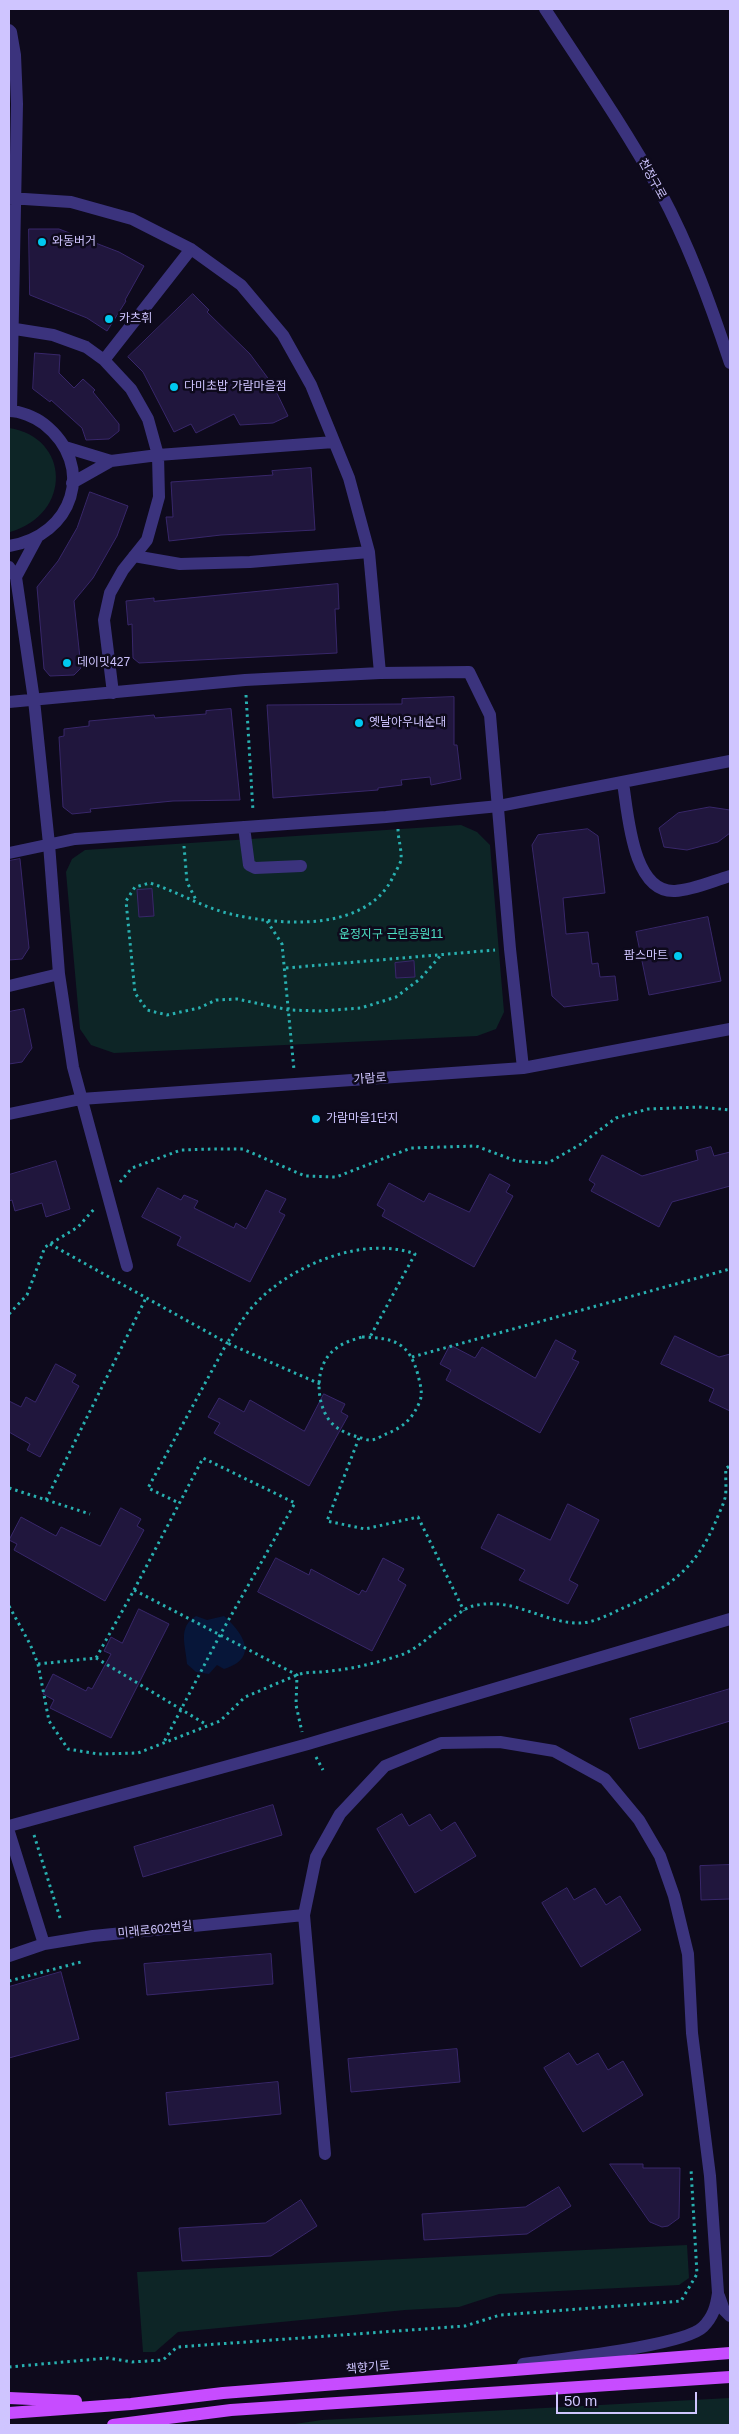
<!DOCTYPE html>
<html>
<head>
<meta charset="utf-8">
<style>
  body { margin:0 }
  #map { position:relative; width:739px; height:2434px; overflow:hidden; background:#0e0a1c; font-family:Arial,sans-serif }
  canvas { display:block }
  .frame { position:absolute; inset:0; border:10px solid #cfc5ff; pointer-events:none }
  .scale { position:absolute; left:556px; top:2392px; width:141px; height:22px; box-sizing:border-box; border:2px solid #cfc5ff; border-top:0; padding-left:6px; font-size:15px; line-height:18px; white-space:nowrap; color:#cfc5ff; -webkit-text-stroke:4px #0e0a1c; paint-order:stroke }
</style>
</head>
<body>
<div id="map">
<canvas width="739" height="2434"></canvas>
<div class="frame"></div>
<div class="scale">50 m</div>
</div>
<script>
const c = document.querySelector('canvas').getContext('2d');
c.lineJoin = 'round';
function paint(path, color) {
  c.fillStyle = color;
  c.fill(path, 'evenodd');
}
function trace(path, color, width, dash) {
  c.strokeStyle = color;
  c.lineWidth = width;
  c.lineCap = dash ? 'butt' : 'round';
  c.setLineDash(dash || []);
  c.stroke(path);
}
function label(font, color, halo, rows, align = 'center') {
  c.font = font + ' Arial,"Noto Sans KR",sans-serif';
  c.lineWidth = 5;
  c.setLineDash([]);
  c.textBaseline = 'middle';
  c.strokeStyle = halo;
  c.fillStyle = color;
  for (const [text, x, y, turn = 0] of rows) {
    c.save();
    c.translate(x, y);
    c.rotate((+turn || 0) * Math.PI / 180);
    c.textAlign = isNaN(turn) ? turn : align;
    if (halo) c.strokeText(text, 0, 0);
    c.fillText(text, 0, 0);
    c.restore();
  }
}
paint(new Path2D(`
  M9 428C70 437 73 514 10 532Z
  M461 825 477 832 490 845 504 1012 496 1029 477 1036 114 1053 91 1045 80 1029 66 872 72 859 85 850Z
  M687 2245 689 2278 679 2285 499 2294 459 2307 405 2310 178 2332 155 2352H143L137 2272Z
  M730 2398V2425H288L322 2420Z`), '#0d2526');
paint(new Path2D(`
  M196 1616 207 1620 224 1616C243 1633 260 1658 224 1669L217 1665 209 1674 196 1672 187 1664C186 1646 177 1627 196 1616Z`), '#071639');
const building = new Path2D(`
  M29 229H59L119 252 144 266 125 300 126 301 107 331 87 318 30 295Z
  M193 294 209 310 207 312 250 354 273 385 288 416 273 423 240 425 234 414 196 433 191 424 174 432 143 372 128 357Z
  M35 353 60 355 59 373 74 388 83 379 95 390 93 392 119 424V431L109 439 86 440 82 428 51 400 50 402 33 389Z
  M311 468 315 530 221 535 169 541 166 517H173L171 482 273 475 272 471Z
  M90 492 128 506 117 536 93 578 74 601 81 668 74 675 50 676 44 669 37 587 58 561 77 528Z
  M338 584 339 609H335L337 653 139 663 133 658 132 624 128 625 126 601 154 598V601Z
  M454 697V745H457L461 779 431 785 430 777 401 780 402 785 378 788V790L273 798 267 705 402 704V699Z
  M231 709 240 800 173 801 90 809 91 812 72 814 63 807 59 737 64 736V729L89 726V721L154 715 155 718 206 714V711Z
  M710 807 730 810V833L718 842 687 850 664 847 659 828 678 813Z
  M588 829 598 836 605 893 563 898 566 934 588 932 592 964 598 963 600 977 615 976 618 1000 564 1007 552 996 532 845 538 835Z
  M20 859 29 948 22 959 9 960V861Z
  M152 889 154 916 139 917 137 890Z
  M708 917 721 981 649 995 636 932Z
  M414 961 415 977 396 978 395 963Z
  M24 1009 32 1048 22 1062 9 1064V1012Z
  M711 1147 714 1156 730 1152V1186L672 1202 659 1227 591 1191 595 1184 589 1180 602 1155 642 1176 698 1160 696 1151Z
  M56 1161 70 1209 46 1217 42 1203 15 1211 12 1200 9 1201V1175Z
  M490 1174 510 1185 506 1192 513 1196 474 1267 382 1216 385 1210 377 1205 389 1183 424 1202 429 1193 469 1212Z
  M158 1188 181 1200 184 1195 198 1201 194 1208 234 1228 236 1223 246 1229 266 1190 286 1199 279 1212 285 1215 250 1282 177 1245 181 1237 142 1217Z
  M675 1336 719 1357 730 1354V1411L709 1401 714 1389 661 1364Z
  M556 1340 576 1351 572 1359 579 1362 540 1433 446 1380 451 1370 440 1364 450 1345 475 1358 482 1347 535 1378Z
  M56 1364 76 1375 72 1382 79 1386 40 1457 27 1450 30 1444 9 1432V1401L21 1407 26 1397 35 1402Z
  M324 1394 345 1404 341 1412 348 1416 309 1486 214 1433 220 1423 208 1417 219 1398 244 1412 250 1400 304 1431Z
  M568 1504 599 1520 569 1580 578 1585 568 1604 519 1580 525 1570 481 1548 498 1514 550 1540Z
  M121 1508 141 1519 137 1526 144 1530 105 1601 14 1550 17 1544 9 1540 21 1517 56 1536 61 1527 100 1546Z
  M276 1558 309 1575 311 1569 359 1595 362 1590 366 1592 383 1558 404 1569 398 1580 406 1585 372 1651 258 1592Z
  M139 1609 169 1624 111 1738 50 1708 54 1700 43 1694 53 1674 86 1691 88 1687 92 1689 111 1654 104 1651 111 1637 122 1643Z
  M730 1689V1721L639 1749 630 1719Z
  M273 1805 282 1835 143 1877 134 1847Z
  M402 1814 409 1826 430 1814 441 1831 455 1822 476 1856 415 1893 377 1829Z
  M730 1865V1899L701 1900 700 1866Z
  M567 1888 574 1900 595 1888 606 1905 620 1896 641 1930 581 1967 542 1903Z
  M271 1954 273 1984 147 1995 144 1964Z
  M61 1972 79 2039 9 2058V1987Z
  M457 2049 460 2082 351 2092 348 2059Z
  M569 2053 577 2065 598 2053 608 2070 623 2061 643 2095 583 2132 544 2068Z
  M278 2082 281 2114 169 2125 166 2093Z
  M610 2164H643V2168H680L679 2218 668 2226 662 2227 650 2222Z
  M559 2187 571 2206 527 2234 424 2240 422 2214 525 2207Z
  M301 2200 317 2226 271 2256 182 2261 179 2228 265 2223Z`);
paint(building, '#20163d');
trace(building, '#38276a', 1);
trace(new Path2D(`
  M246 695 253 811
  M398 829C398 839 402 850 401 860 400 865 395 872 393 877 367 931 285 926 235 915 205 909 179 892 150 883L135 887 126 901 135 993 147 1010 167 1015 199 1008 216 1000 237 999 289 1010 320 1011 361 1008 396 997 420 979 442 954
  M184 846 187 882 197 902
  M267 921 282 944 294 1070
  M286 968 495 950
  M120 1182 132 1168 181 1150 213 1149H243L305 1176 336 1177 411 1148 476 1146 516 1161 548 1163 581 1144 616 1118 648 1109 699 1107 730 1110
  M50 1244 227 1343 148 1488 179 1503
  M9 1314 27 1295 45 1247 78 1227 95 1208
  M362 1337C394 1338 409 1342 418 1375 420 1384 423 1392 420 1401 413 1418 404 1427 386 1434 382 1436 377 1439 372 1440 368 1441 362 1438 358 1437 347 1434 336 1429 329 1420 315 1400 315 1365 334 1350 342 1343 352 1340 362 1337Z
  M412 1357 730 1269
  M320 1384 227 1343C236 1330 245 1314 256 1303 292 1265 364 1235 415 1254L370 1337
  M359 1438 327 1521 365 1529 418 1517 464 1611
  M9 1488 90 1514
  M46 1500 146 1298
  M134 1590 203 1458 295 1503 220 1635 163 1744
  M9 1606 30 1644 38 1664 49 1721 68 1749 98 1754 138 1753 220 1721 245 1697 297 1675C308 1671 319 1673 330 1671 353 1669 379 1662 401 1655 426 1646 452 1612 473 1606 512 1596 541 1622 577 1623 592 1624 610 1614 623 1608 669 1588 695 1569 715 1523 718 1515 723 1506 725 1498 727 1489 725 1477 726 1468L730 1466
  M96 1658 207 1725
  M38 1664 96 1658 134 1590 297 1675 296 1705 302 1732
  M316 1757 323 1770
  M34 1835 61 1921
  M9 1981 81 1962
  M9 2367 108 2358 132 2362 163 2360 177 2347 465 2326 500 2315 681 2301 697 2274 691 2169`), '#28b0b0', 3, [2.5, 4]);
trace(new Path2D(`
  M545 9C585 70 626 130 661 193 690 247 711 305 730 363
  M9 30 11 32 15 55 17 104 11 411
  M9 198 71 202 132 219 191 249 241 285 283 335 311 385 349 478 369 552 380 673
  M9 328 53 335 86 347 104 360 131 389 148 419 158 455 159 497 147 540 123 570 110 593 104 620 113 693
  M104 360 191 249
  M9 411C20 411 35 417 44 424 97 466 73 536 9 546
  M65 447 111 461 72 483
  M111 461 158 455 334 442
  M134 556 180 564 250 562 369 552
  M9 567 16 577 37 538
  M16 577 34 700 49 844 59 974 73 1067 127 1266
  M9 702 245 680 380 673 469 672 490 715 510 949 523 1068
  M623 783C628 813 632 893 675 891 693 890 713 881 730 876
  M244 827 249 865 255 868 301 866
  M9 853 75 839 386 817 499 806 730 761
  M9 986 59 974
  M9 1114 81 1099 523 1068 730 1029
  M9 1826 308 1744 730 1619
  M9 1832 44 1944
  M9 1956 44 1944 93 1936 304 1915
  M325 2154 304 1915 316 1857 340 1814 385 1766 441 1743 500 1742 554 1751 605 1779 639 1820 660 1856 674 1896 688 1954 692 2033 710 2176 718 2293C716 2307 713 2317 703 2327 684 2346 556 2359 523 2364
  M719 2296 724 2310 730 2316`), '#3b337d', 12);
trace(new Path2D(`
  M9 2398 76 2401
  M9 2413 131 2404 223 2393 730 2353
  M113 2425 231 2410 730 2377`), '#c74cff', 12);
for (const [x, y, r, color] of [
  [42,242,5,"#00c9f0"],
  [109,319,5,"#00c9f0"],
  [174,387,5,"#00c9f0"],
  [67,663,5,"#00c9f0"],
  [359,723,5,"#00c9f0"],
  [678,956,5,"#00c9f0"],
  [316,1119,5,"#00c9f0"]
]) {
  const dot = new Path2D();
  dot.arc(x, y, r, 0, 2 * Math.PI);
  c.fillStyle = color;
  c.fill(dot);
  trace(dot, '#0e0a1c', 2);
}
label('12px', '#cfc5ff', '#0e0a1c', [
  ["천정구로",652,179,61],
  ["가람로",370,1079,-4],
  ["미래로602번길",155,1930,-6],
  ["책향기로",368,2368,-5]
]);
label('12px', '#cfc5ff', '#0e0a1c', [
  ["와동버거",52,242],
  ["카츠휘",119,319],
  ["다미초밥 가람마을점",184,387],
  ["데이밋427",77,663],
  ["옛날아우내순대",369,723],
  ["팜스마트",668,956,"right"],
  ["가람마을1단지",326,1119]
], 'left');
label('12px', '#4ee2c6', '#0e0a1c', [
  ["운정지구 근린공원11",391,935]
]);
</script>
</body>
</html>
